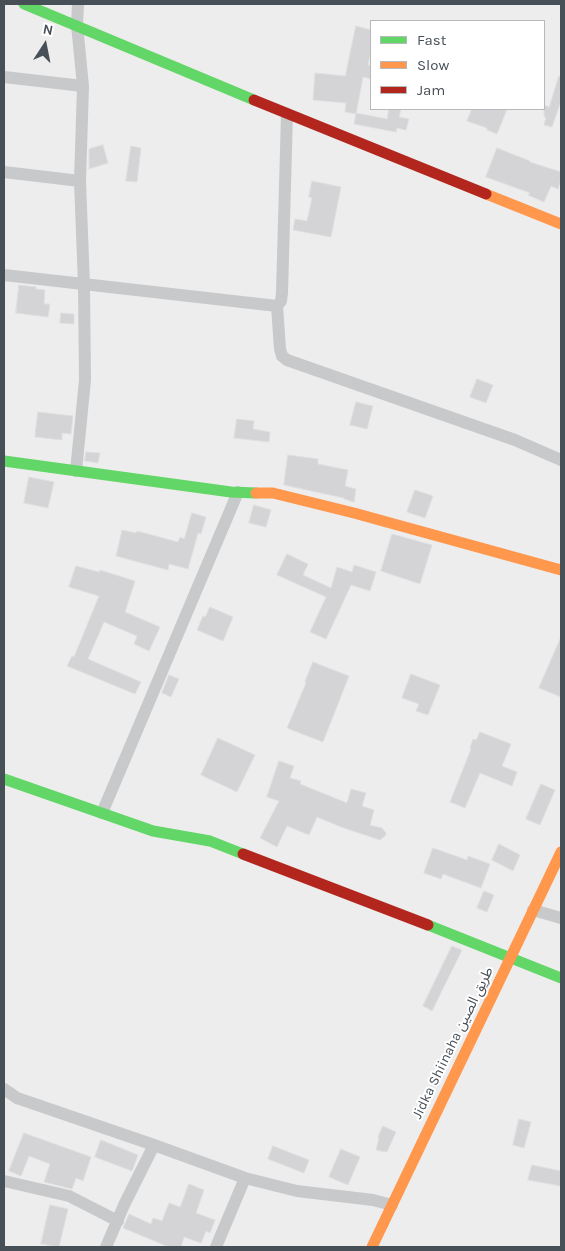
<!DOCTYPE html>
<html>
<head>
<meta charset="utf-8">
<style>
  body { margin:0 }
  #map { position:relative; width:565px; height:1251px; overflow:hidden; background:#eeeded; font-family:Karla,sans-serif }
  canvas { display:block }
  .frame { position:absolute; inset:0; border:5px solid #474f57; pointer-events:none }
  .legend { position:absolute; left:370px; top:20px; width:175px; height:90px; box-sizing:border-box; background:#fff; border:1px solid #b5b9bc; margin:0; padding:6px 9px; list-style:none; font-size:15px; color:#474f57 }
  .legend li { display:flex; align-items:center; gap:10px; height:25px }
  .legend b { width:25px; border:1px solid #b5b9bc }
  .north { position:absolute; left:20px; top:20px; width:50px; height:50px; -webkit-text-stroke:4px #fff; paint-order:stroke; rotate:11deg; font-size:14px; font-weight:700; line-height:20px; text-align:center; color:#474f57 }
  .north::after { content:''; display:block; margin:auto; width:18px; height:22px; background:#474f57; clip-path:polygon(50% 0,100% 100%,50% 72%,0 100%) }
</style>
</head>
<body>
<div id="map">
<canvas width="565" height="1251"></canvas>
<div class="frame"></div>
<ul class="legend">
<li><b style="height:6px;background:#63d668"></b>Fast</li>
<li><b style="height:6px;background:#ff974d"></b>Slow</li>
<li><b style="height:6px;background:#b3261e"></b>Jam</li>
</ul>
<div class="north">N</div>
</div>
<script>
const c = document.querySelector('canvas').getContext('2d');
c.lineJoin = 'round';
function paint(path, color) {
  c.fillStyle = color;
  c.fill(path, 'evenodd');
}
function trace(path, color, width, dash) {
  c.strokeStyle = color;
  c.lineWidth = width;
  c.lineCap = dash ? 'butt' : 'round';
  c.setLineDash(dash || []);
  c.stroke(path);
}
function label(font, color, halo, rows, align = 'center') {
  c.font = font + ' Karla,"Noto Sans Arabic",sans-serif';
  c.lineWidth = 4;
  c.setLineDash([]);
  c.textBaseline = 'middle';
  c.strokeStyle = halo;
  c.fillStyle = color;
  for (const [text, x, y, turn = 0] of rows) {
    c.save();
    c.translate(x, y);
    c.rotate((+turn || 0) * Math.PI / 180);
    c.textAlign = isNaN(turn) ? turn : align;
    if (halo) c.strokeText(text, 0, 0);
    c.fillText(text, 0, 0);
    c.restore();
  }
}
const building = new Path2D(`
  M356 26 371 30V51L368 65 371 66V79L363 77 356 114 345 112 346 103 313 100 315 73 345 76Z
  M559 76H561V101L552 127 544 125 546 117H544V105L549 107Z
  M389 109H401L399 117 409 119 406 130 397 128 396 132 354 124 356 113 387 119Z
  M472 109H507L497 134 487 130V128L467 121Z
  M103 145 108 163 89 169V149Z
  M131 146 141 148 137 182 126 181Z
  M497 148 530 161V162L561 172V180L558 189 551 186 544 202 528 195 530 193 486 177Z
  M312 181 341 187 331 237 293 230 295 219 307 221 312 198 309 197Z
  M19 285 36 287V289L45 290 44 304H50L48 317 16 313Z
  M61 313 74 314V324L60 323Z
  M477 379 493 385 486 403 470 397Z
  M356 402 373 406 367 429 350 425Z
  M38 412 73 416 71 434 62 433V440L35 437Z
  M237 419 254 421 253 429 270 432 269 442 234 438Z
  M86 452 100 453 98 463 85 461Z
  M288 455 318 459V464L348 470 345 486 356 489 354 502 344 499V498L284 485Z
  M29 477 54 482 48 508 24 503Z
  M415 490 433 496 425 518 407 512Z
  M254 505 271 510 266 527 249 523Z
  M192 513 206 517 201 534 198 533 188 569 169 564 168 570 116 556 122 530 136 533 137 531 178 542 180 537 184 539Z
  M392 534 432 545 420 584 381 571Z
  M287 554 308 564 303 575 331 588 337 567 352 572 354 565 376 572 370 591 351 585 326 639 310 632 326 597 277 575Z
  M76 566 99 572 100 570 135 581 125 612 160 627 149 651 134 644 137 636 104 622 88 659 141 682 135 694 67 666 72 656 74 657 99 596 69 587Z
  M210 607 233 617 223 641 197 630 203 616 205 617Z
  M561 637V697L539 688Z
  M313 662 349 676 323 742 287 728 306 683 305 682Z
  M411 674 440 685 428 715 416 711 419 704 402 698Z
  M169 675 179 679 171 697 162 693Z
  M480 732 511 744 502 766 517 772 512 786 480 773 465 808 450 802 471 749 470 748 473 739 476 740Z
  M218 738 255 755 237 792 201 775Z
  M279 761 294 766 290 778 301 781 300 784 347 803 351 789 366 793 362 806 374 810 370 825 382 828 386 833 385 836 380 840 341 827 317 817 309 835 287 826 277 847 260 838 279 801 267 797Z
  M541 784 555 790 540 825 526 819Z
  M499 844 520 855 513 871 492 860Z
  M433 848 467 860 468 856 490 864 481 888 443 874 441 879 424 873Z
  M484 891 494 895 487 912 477 908Z
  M452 946 462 950 432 1011 423 1006Z
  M519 1119 531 1122 524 1148 513 1145Z
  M383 1126 396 1132 387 1152 376 1150 379 1138 378 1137Z
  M24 1133 91 1157 83 1181 76 1178 72 1189 44 1182 50 1164 29 1156 21 1176 9 1171Z
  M101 1140 138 1155 132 1171 95 1157Z
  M273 1146 309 1160 304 1173 268 1159Z
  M341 1149 360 1157 348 1185 329 1177Z
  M532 1165 561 1171V1186L528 1180Z
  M189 1184 204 1190 196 1213 215 1220 210 1233 206 1231 201 1243 184 1237 181 1247H169L123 1228 129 1214 151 1224 153 1218 162 1221 169 1203 180 1207Z
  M50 1205 68 1209 59 1247 41 1244Z`);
paint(building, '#d4d4d6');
trace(building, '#dfdfe0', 1);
trace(new Path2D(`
  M4 77 83 86
  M4 172 80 181
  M4 275 277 306 281 301 282 293 287 114
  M277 306 280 349 282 356 287 360 515 440 561 460
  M76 471 85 380 84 285 80 181 83 86 77 25 78 4
  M102 813 238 492
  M533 910 561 918
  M4 1089 17 1098 154 1145 245 1178 297 1191 373 1200 392 1205
  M4 1181 69 1196 118 1221
  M106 1247 124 1205 154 1145
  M216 1247 245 1178`), '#c8c9cb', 12);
trace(new Path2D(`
  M24 4 254 100
  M4 461 231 492 256 493
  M4 779 153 831 210 841 243 854
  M428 925 561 978`), '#63d668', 11);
trace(new Path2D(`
  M486 194 561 224
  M256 493H273L354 513 561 570
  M372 1247 561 852`), '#ff974d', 11);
trace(new Path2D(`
  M254 100 486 194
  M243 854 428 925`), '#b3261e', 11);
label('14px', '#474f57', '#fff', [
  ["Jidka Shiinaha طريق الصين",453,1043,-64]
]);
</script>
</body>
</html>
